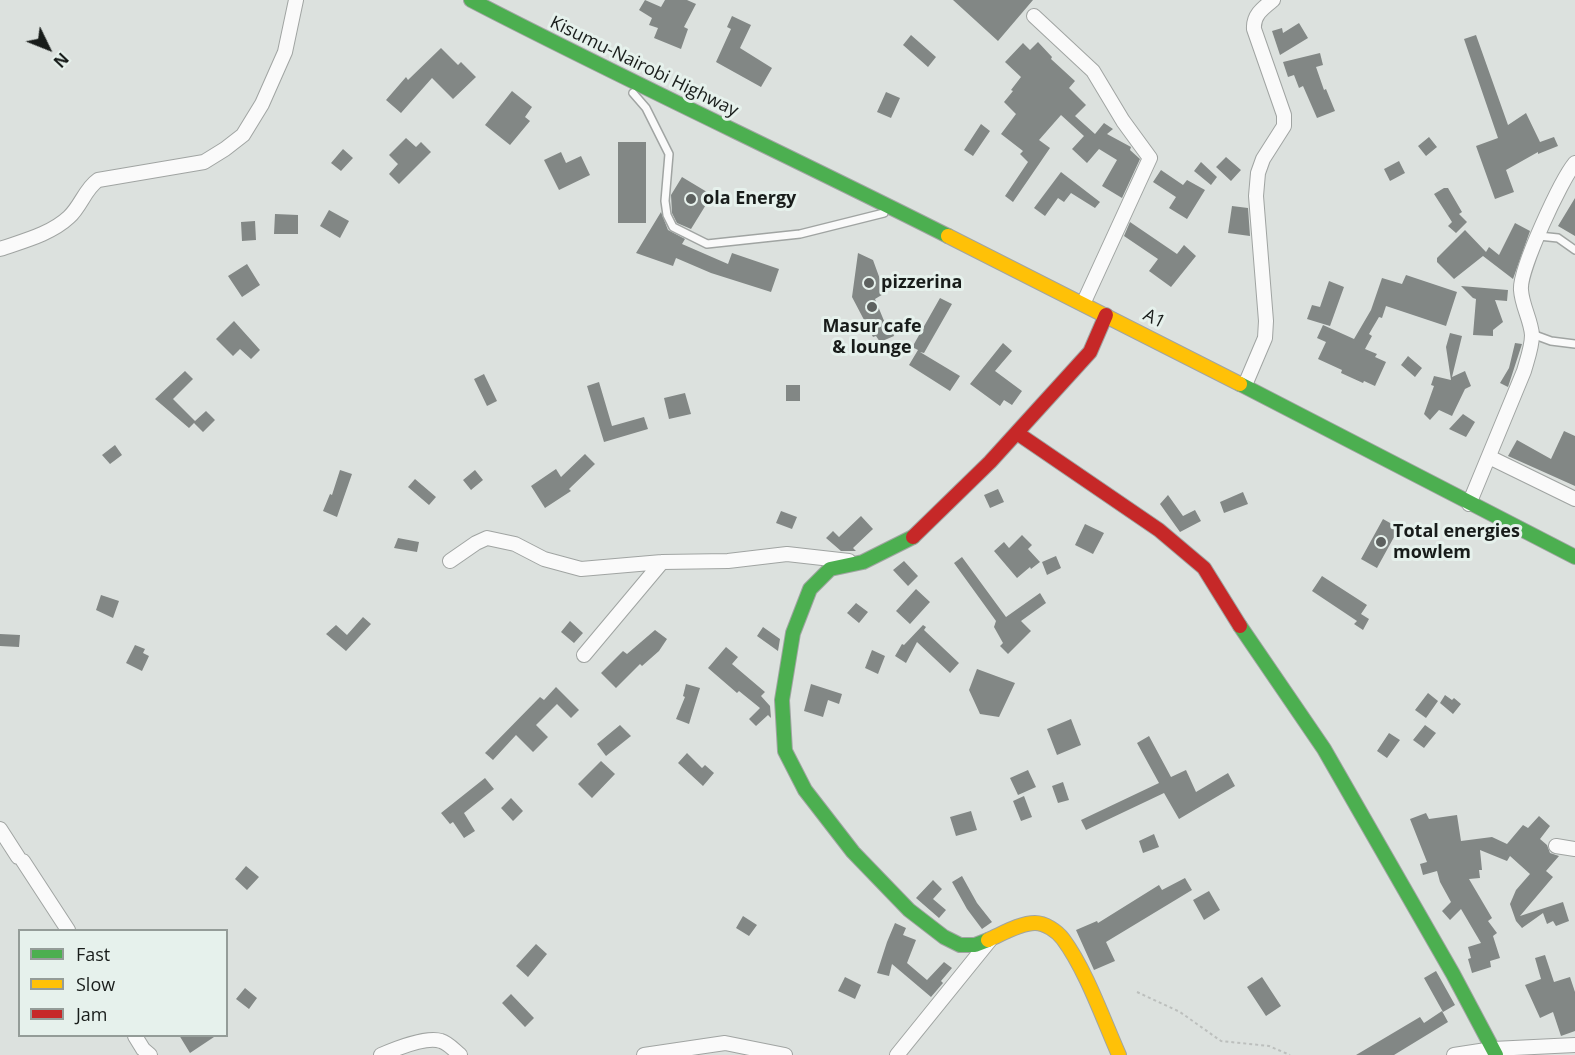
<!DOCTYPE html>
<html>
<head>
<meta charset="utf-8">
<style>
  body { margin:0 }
  #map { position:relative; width:1575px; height:1055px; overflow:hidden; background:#dce1de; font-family:"Open Sans",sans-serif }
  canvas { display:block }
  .legend { position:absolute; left:18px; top:929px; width:210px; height:108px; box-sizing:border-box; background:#e6f1ec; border:2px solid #949c98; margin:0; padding:8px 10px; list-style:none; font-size:18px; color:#181c1a }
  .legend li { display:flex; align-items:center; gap:12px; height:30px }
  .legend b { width:30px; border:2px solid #949c98 }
  .north { position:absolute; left:18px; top:18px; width:60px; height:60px; -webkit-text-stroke:4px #e6f1ec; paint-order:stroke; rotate:133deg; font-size:16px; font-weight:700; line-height:24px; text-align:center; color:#181c1a }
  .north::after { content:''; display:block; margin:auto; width:21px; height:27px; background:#181c1a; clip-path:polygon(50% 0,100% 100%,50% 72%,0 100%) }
</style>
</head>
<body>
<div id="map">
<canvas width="1575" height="1055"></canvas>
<ul class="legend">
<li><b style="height:8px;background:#4caf50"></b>Fast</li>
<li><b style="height:8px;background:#ffc107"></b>Slow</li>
<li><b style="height:8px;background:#c62828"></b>Jam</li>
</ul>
<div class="north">N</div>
</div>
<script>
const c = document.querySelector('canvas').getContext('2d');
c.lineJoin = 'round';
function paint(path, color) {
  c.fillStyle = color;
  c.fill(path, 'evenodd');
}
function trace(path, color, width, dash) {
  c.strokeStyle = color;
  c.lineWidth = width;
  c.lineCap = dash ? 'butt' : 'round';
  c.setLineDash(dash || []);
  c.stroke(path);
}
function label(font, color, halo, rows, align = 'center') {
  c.font = font + ' "Open Sans",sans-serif';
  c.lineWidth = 6;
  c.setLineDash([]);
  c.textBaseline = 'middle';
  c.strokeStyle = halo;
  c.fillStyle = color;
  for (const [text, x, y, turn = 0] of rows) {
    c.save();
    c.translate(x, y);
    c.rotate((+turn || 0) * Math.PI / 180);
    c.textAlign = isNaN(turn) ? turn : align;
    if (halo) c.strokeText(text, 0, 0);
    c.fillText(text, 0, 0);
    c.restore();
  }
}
paint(new Path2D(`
  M645 0 661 7 665 0H687L696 4 684 27 688 29 681 49 654 38 658 28 649 25 652 18 639 10Z
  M953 0H1033L998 41Z
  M732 16 751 25 740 48 772 68 761 87 716 62 731 29 727 27Z
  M1299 23 1308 38 1280 55 1272 31 1282 28 1283 33Z
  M911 35 936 57 928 67 903 45Z
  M1476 35 1508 125 1526 113 1540 142 1554 137 1558 146 1538 154V152L1506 170 1514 192 1495 199 1476 146 1498 138 1464 39Z
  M1038 42 1052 57 1051 59 1075 81 1069 88 1086 105 1075 116 1095 134 1104 123 1113 129 1107 134 1131 147 1130 150 1140 159 1122 198 1102 186 1117 160 1099 149 1087 163 1072 149 1084 136 1061 115 1039 140 1050 148 1013 202 1005 196 1028 162 1020 154 1023 151 1001 134 1016 114 1004 102 1013 91 1011 90 1021 77 1005 62 1023 43 1030 50Z
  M441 48 458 65 461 62 476 77 453 99 432 78 401 113 386 100 406 77 408 80Z
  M1320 53 1323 65 1316 67 1324 90 1326 89 1335 111 1317 118 1303 86 1299 88 1294 75 1288 77 1283 62Z
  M512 91 532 107 525 117 530 121 510 145 485 125Z
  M886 92 900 98 891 118 877 112Z
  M981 124 990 131 973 156 964 150Z
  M1429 137 1437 147 1426 156 1418 146Z
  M406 138 416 147 421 142 431 152 399 184 389 174 398 164 389 155Z
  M618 142H646V223H618Z
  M343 149 353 158 341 171 331 163Z
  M561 152 566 163 581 156 590 175 559 190 544 160Z
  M1226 157 1241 170 1231 181 1216 167Z
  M1399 161 1405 173 1390 181 1384 169Z
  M1201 162 1217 177 1211 185 1194 171Z
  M1161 170 1183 185 1187 180 1205 190 1187 219 1169 208 1176 197 1153 182Z
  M1061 172 1100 202 1095 208 1071 193 1064 202 1058 198 1045 216 1034 208Z
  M682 177 712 195 691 229 677 223 672 213 671 195Z
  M1444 188H1448L1462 212 1459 214 1467 222 1456 233 1448 226 1452 222 1434 194Z
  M1575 198V236L1558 226Z
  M1232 206 1248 208 1250 236 1228 233Z
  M329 210 349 221 340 238 320 226Z
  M661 212 668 230 685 239 682 244 728 264 732 253 779 269 771 292 711 273 676 258 673 266 636 253Z
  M275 214 298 215V234H274Z
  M255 221 256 240 242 241 241 222Z
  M1130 222 1177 254 1184 245 1196 256 1171 287 1149 271 1158 259 1124 236Z
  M1515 223 1530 231 1513 279 1483 256 1454 279 1437 262V258L1465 230 1486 252 1489 247 1499 255Z
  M858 253 873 260 885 293 875 299 887 328 891 326 894 336 880 342 876 336 873 337 852 297Z
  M247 264 260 285 242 297 228 276Z
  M1406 275 1457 292 1446 326 1386 306 1382 318 1379 317 1369 334 1372 336 1365 349 1377 354 1375 357 1386 362 1375 386 1364 381 1363 383 1341 373 1342 370 1318 359 1326 342 1317 338 1323 325 1354 339 1371 310 1382 278 1402 284Z
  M1329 281 1344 287 1330 326 1307 319 1312 305 1320 307Z
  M1461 286 1508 290 1507 301 1495 300 1503 322 1493 330V336L1473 335 1476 299 1473 298Z
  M940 298 952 304 924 353 920 352 960 376 950 391 909 365 918 350 914 348V344Z
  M234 321 260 350 251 359 240 349 233 356 216 339Z
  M1450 333 1462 336 1452 377 1465 371 1471 386 1465 389 1452 416 1439 410 1430 420 1424 414 1434 386 1431 385 1434 376 1451 380 1446 347Z
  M1003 343 1012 351 995 371 1022 391 1012 405 1004 400 1000 406 970 384Z
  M1515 343 1522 344 1508 387 1500 383 1509 368Z
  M1408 356 1422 368 1415 377 1401 365Z
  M185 371 193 379 173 399 195 421 206 411 215 420 203 432 194 423 189 428 155 399Z
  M484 374 497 401 487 406 474 379Z
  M599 382 612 426 644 417 648 429 604 442 587 386Z
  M786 385H800V401H786Z
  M685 393 691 414 669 419 664 398Z
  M1463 414 1475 422 1466 437 1449 429Z
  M1564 431 1575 436V486L1508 456 1517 440 1551 459Z
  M115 445 122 455 110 464 102 455Z
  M585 454 595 464 569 489 571 491 545 508 531 486 556 469 561 477Z
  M340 470 352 474 337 517 323 511 330 494 332 495Z
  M475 470 483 480 471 490 463 480Z
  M415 479 436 497 429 505 408 487Z
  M998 489 1004 502 990 508 984 495Z
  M1243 492 1248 504 1224 513 1220 502Z
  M1168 495 1183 516 1195 510 1201 521 1180 532 1160 504Z
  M781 511 797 517 792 529 776 523Z
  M861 516 873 529 853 548 856 551H841L826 538 833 531 839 537Z
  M1383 519 1399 528 1377 568 1361 559Z
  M1085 524 1104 533 1093 554 1075 545Z
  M1022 535 1032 545 1028 549 1040 562 1031 569 1030 567 1017 578 994 551 1004 542 1009 548Z
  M398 538 419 542 417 552 394 548Z
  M1056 556 1061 568 1047 575 1042 562Z
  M962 557 1006 617 1040 593 1046 603 1021 621 1031 631 1008 654 1000 646 1003 643 994 627 996 621 954 563Z
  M904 561 918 576 908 586 893 570Z
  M1322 576 1367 605 1361 614 1369 619 1363 630 1354 624 1357 621 1312 591Z
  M916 589 930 602 910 624 896 611Z
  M101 595 119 601 113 618 96 610Z
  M856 603 868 612 859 623 847 613Z
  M363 617 371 624 346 651 326 634 336 625 347 635Z
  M570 621 583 633 574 643 561 632Z
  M923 625 926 627 924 630 959 663 950 673 917 642 906 663 895 656 902 644 904 645Z
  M763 627 780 639 778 651 757 636Z
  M655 630 667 639 659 651 642 666 640 664 616 688 601 673 623 651 627 654Z
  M0 634 20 635 19 647 0 646Z
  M135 645 145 649 143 653 149 656 142 671 126 663Z
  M726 647 738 657 732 664 765 692 761 696 770 706 771 718 768 715 756 726 749 719 760 708 739 691 737 693 708 668Z
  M872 650 885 656 878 674 865 668Z
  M977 669 1015 683 999 717 980 714 969 690Z
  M686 684 700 688 689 724 676 719 685 697 683 696Z
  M811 684 842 694 839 704 828 700 823 717 804 711Z
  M556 687 579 710 571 718 557 704 536 725 548 737 533 752 516 735 493 760 485 753 540 697 544 700Z
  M1428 693 1438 701 1426 718 1415 710Z
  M1445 695 1452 700 1454 698 1461 704 1453 714 1440 703Z
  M1071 719 1081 745 1057 755 1047 729Z
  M620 725 631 736 606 756 597 744Z
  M1425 725 1436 733 1424 748 1413 740Z
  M1389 733 1400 740 1387 758 1377 751Z
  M1149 736 1171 777 1186 770 1196 792 1228 773 1235 786 1179 819 1164 793 1086 830 1081 820 1159 783 1137 743Z
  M687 753 702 768 705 765 714 773 703 786 678 763Z
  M601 761 615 774 592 798 578 784Z
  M1028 770 1036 787 1018 795 1010 778Z
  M485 778 494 789 464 813 475 831 464 838 453 822 450 824 441 813Z
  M1063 782 1069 800 1058 803 1052 786Z
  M1024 796 1032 817 1021 821 1013 801Z
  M511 798 523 811 513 821 501 808Z
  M971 811 977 830 956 836 950 817Z
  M1426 813 1429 819 1457 815 1461 841 1492 837 1507 844 1523 825 1528 828 1539 816 1550 826 1540 839 1547 845 1550 853 1559 856 1546 871 1553 877 1520 916 1563 902 1569 921 1556 926 1553 921 1547 924 1543 913 1522 928 1516 921 1510 904 1516 890 1530 874 1510 856 1507 861 1480 850 1482 870H1479L1480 878 1469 879 1492 918 1488 921 1497 933 1493 936 1500 958 1490 961 1491 967 1472 973 1468 959 1471 958 1468 947 1481 943 1461 909 1450 920 1442 911 1451 902 1440 882 1437 871 1423 875 1420 864 1427 862 1410 819Z
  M1154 834 1159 847 1143 853 1139 841Z
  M246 866 259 877 247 890 235 879Z
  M962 876 977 903 992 922 982 929 967 909 952 882Z
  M1185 878 1192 890 1106 942 1115 961 1094 970 1076 930 1097 921 1098 923 1159 885 1162 890Z
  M933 880 942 889 933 899 946 910 939 918 916 898Z
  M1209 891 1220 910 1204 920 1193 900Z
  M743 916 757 925 749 936 736 928Z
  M895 923 906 928 903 935 916 940 907 963 927 980 944 962 952 968 941 981 943 983 931 997 892 964 889 976 877 973 887 942Z
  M536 944 547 954 528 977 516 966Z
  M1545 955 1554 982 1570 977 1575 992V1031L1561 1036 1553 1012 1540 1018 1525 985 1541 979 1535 958Z
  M1436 971 1455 1005 1443 1012 1424 978Z
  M845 977 861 985 855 999 838 991Z
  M1262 977 1281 1006 1266 1016 1247 987Z
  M245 988 257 998 249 1009 236 999Z
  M511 994 534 1018 525 1027 502 1003Z
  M1442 1011 1448 1022 1394 1055H1356L1420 1017 1424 1023Z
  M179 1035H217L190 1053Z`), '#828785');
const lane = new Path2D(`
  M633 93 646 108 669 154 665 201 667 215 673 227 707 244 800 234 884 213
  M1539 236 1558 238 1575 250
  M1532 334 1551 341 1575 344`);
const street = new Path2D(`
  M1034 16 1093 71 1123 121 1150 158 1083 304
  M0 249C23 241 51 234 69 217 81 206 85 189 98 180L204 162 225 149 243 135 262 104 285 52 296 0
  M1245 385 1265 338 1266 321 1256 196 1258 173 1263 159 1284 126V115L1254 29C1253 15 1263 8 1273 0
  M1489 457 1575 499
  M1469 504 1524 371C1527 360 1532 347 1532 335 1531 320 1522 306 1521 290 1519 270 1561 180 1575 163
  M450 561 476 543 487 538 515 544 544 559 581 569 662 562 728 561 787 554 849 561
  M584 655 662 562
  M0 829 18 857
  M1556 846 1575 849
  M23 861 68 930
  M135 1036 143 1049 150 1055
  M381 1055C395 1049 426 1036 441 1041 448 1043 454 1050 460 1055
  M644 1055 725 1043 785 1055
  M897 1055 990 940
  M1454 1055 1493 1049 1575 1045`);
const fast = new Path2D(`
  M471 0C629 82 790 156 948 236
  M1240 384 1575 557
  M913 537 863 562 830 569 810 589 793 633 782 700 785 751 805 790 853 852 909 910 944 937 960 945H975L988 940
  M1240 626 1324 749 1453 974 1496 1055`);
const slow = new Path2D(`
  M948 236 1240 384
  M988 940C1002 934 1020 923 1035 923 1045 923 1057 931 1063 939 1086 970 1103 1019 1119 1055`);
const jam = new Path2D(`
  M1017 433 1159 530 1204 568 1240 626
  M913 537 990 462 1090 352 1106 315`);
trace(lane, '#a0a4a2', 10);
trace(street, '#a0a4a2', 16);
trace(fast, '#a0a4a2', 16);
trace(slow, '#a0a4a2', 16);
trace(jam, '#a0a4a2', 16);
trace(new Path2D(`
  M1137 992 1180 1012 1221 1041 1269 1046 1290 1055`), '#bcbfbd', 2, [3, 3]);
trace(lane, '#fafafa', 7);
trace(street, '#fafafa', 14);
trace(fast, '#4caf50', 14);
trace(slow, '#ffc107', 14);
trace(jam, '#c62828', 14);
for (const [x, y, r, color] of [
  [691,199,6,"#5d615f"],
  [869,283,6,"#5d615f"],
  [872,307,6,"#5d615f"],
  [1381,542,6,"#5d615f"]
]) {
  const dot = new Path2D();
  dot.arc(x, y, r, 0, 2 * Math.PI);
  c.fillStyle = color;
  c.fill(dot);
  trace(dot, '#e6f1ec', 2);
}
label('18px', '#181c1a', '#e6f1ec', [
  ["Kisumu-Nairobi Highway",644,67,26],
  ["A1",1154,319,27]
]);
label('bold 18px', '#181c1a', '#e6f1ec', [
  ["ola Energy",703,199],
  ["pizzerina",881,283],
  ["Masur cafe",872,327,"center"],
  ["& lounge",872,348,"center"],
  ["Total energies",1393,532],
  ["mowlem",1393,553]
], 'left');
</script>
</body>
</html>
